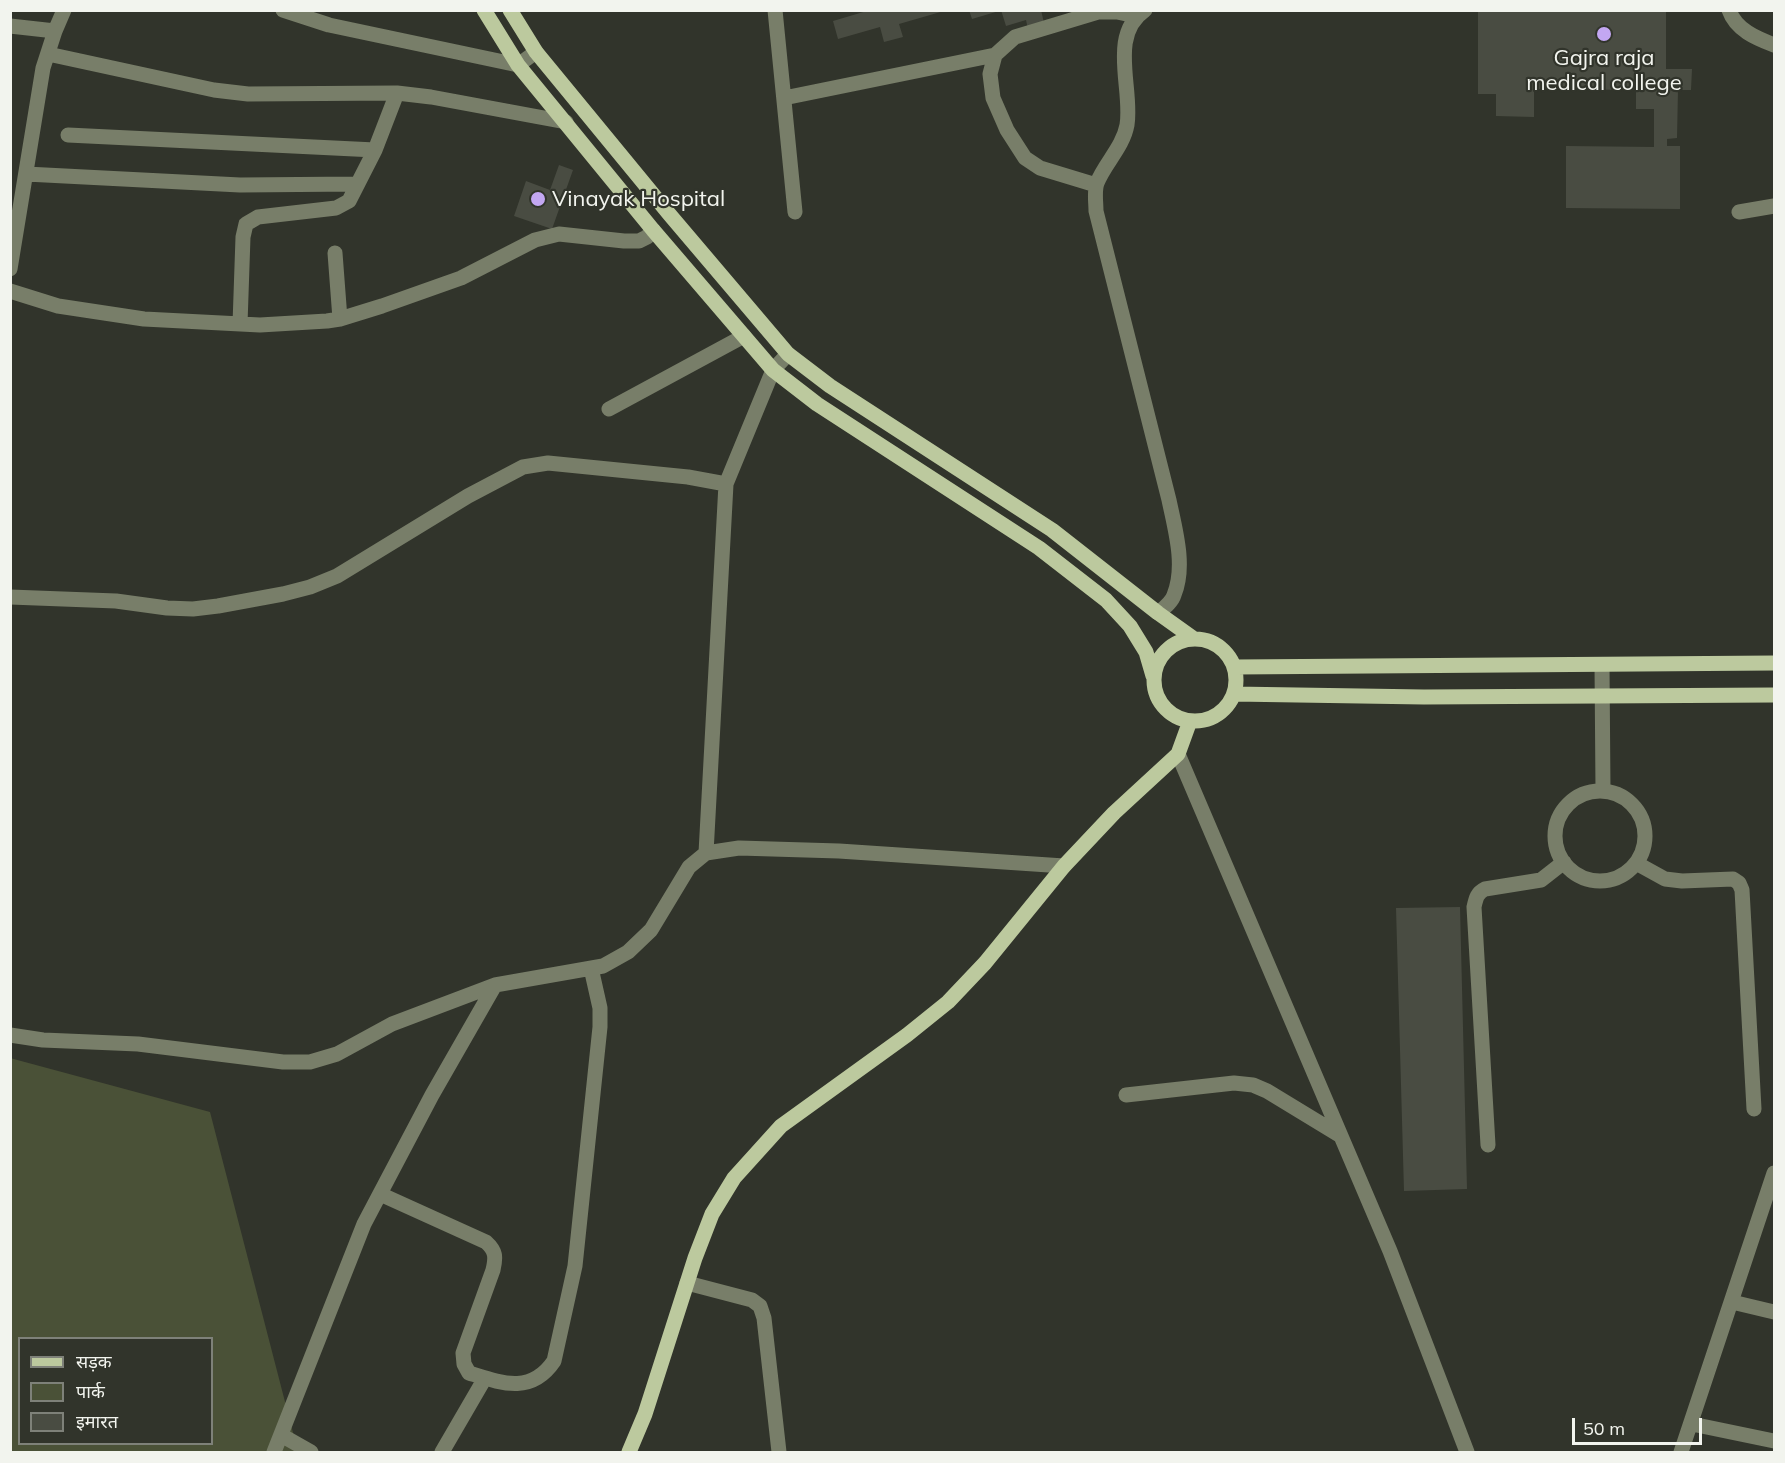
<!DOCTYPE html>
<html>
<head>
<meta charset="utf-8">
<style>
  body { margin:0 }
  #map { position:relative; width:1785px; height:1463px; overflow:hidden; background:#31342b; font-family:Mulish,"Noto Sans Devanagari",sans-serif }
  canvas { display:block }
  .frame { position:absolute; inset:0; border:12px solid #f2f4ee; pointer-events:none }
  .legend { position:absolute; left:18px; top:1337px; width:195px; height:108px; box-sizing:border-box; background:#31342b; border:2px solid #7e8179; margin:0; padding:8px 10px; list-style:none; font-size:18px; color:#f2f4ee }
  .legend li { display:flex; align-items:center; gap:12px; height:30px }
  .legend b { width:30px; border:2px solid #7e8179 }
  .scale { position:absolute; left:1572px; top:1418px; width:130px; height:27px; box-sizing:border-box; border:3px solid #f2f4ee; border-top:0; padding-left:8px; font-size:18px; line-height:21px; white-space:nowrap; color:#f2f4ee; -webkit-text-stroke:4px #31342b; paint-order:stroke }
</style>
</head>
<body>
<div id="map">
<canvas width="1785" height="1463"></canvas>
<div class="frame"></div>
<ul class="legend">
<li><b style="height:8px;background:#bcc99e"></b>सड़क</li>
<li><b style="height:16px;background:#4a5137"></b>पार्क</li>
<li><b style="height:16px;background:#494c42"></b>इमारत</li>
</ul>
<div class="scale">50 m</div>
</div>
<script>
const c = document.querySelector('canvas').getContext('2d');
c.lineJoin = 'round';
function paint(path, color) {
  c.fillStyle = color;
  c.fill(path, 'evenodd');
}
function trace(path, color, width, dash) {
  c.strokeStyle = color;
  c.lineWidth = width;
  c.lineCap = dash ? 'butt' : 'round';
  c.setLineDash(dash || []);
  c.stroke(path);
}
function label(font, color, halo, rows, align = 'center') {
  c.font = font + ' Mulish,sans-serif';
  c.lineWidth = 4.5;
  c.setLineDash([]);
  c.textBaseline = 'middle';
  c.strokeStyle = halo;
  c.fillStyle = color;
  for (const [text, x, y, turn = 0] of rows) {
    c.save();
    c.translate(x, y);
    c.rotate((+turn || 0) * Math.PI / 180);
    c.textAlign = isNaN(turn) ? turn : align;
    if (halo) c.strokeText(text, 0, 0);
    c.fillText(text, 0, 0);
    c.restore();
  }
}
paint(new Path2D(`
  M10 1058 210 1112 298 1452H11ZM20 1338H212V1444H20Z`), '#4a5137');
paint(new Path2D(`
  M870 10H944V11L899 24 903 37 884 42 880 27 838 39 833 21Z
  M969 10H999V11L972 19Z
  M1001 10H1041L1044 23 1028 29 1026 20 1006 26Z
  M1478 10H1666V69H1692L1691 90H1678L1677 138 1667 139V146H1680V209L1566 208V146L1654 147V109H1636V90L1534 89V117L1496 116V94H1478Z
  M559 165 573 170 552 229 514 216 526 181 550 190Z
  M1460 907 1467 1189 1404 1191 1396 908Z`), '#494c42');
trace(new Path2D(`
  M283 10 329 25 518 65 536 52
  M775 10 795 212
  M1145 10C1108 35 1133 89 1127 125 1123 147 1105 163 1097 183 1094 191 1096 202 1096 211L1169 500C1175 529 1186 566 1174 595 1172 602 1164 608 1158 613
  M1729 10C1736 30 1756 38 1774 45
  M10 26 55 31
  M48 54 214 90 248 94 397 93 431 97 566 122
  M784 98 995 55
  M68 135 375 150
  M26 174 240 185 357 184
  M1096 185 1040 168 1025 158 1007 130 993 98 990 74 995 55 1015 37 1098 12H1117L1136 16
  M1739 212 1774 206
  M335 253 340 319
  M10 269 43 68 55 31 64 10
  M10 291 58 306 144 319 260 325 327 321 340 319 382 306 461 278 535 240 559 234 624 241H639L647 237 653 230
  M240 324 243 237 246 224 258 217 336 208 349 201 375 150 397 93
  M609 409 744 336
  M10 597 116 601 167 608 193 609 218 606 283 594 310 587 337 576 468 496 523 467 548 463 688 477 726 484
  M1602 665 1603 791
  M1178 754 1390 1251 1467 1452
  M1555 836a45 45 0 1 1 90 0a45 45 0 1 1-90 0Z
  M706 853 726 484 773 370 788 354
  M1636 863 1665 879 1682 881 1733 879 1739 883 1742 890 1754 1109
  M10 1035 43 1040 138 1044 283 1062H310L337 1054 392 1024 495 985 603 966 628 952 651 930 689 867 706 853 739 848 839 851 1064 866
  M1126 1095 1234 1083 1253 1085 1267 1091 1341 1136
  M1488 1145 1474 907C1476 898 1477 893 1485 889L1541 880 1564 862
  M380 1194 486 1242C496 1251 496 1257 493 1270L463 1353 464 1364 469 1373C501 1383 531 1395 554 1361L575 1266 600 1027V1008L591 968
  M687 1283 752 1300 760 1306 764 1318 779 1452
  M1732 1302 1774 1312
  M1692 1424 1774 1441
  M281 1435 311 1452
  M274 1452 364 1224 432 1095 495 985
  M442 1452 485 1378
  M1681 1452 1774 1173`), '#787e69', 15);
trace(new Path2D(`
  M484 10 518 65 653 230 773 370 817 404 1039 548 1106 600 1130 626 1146 652 1153 676
  M510 10 536 52 670 215 788 354 830 386 1052 530 1158 613 1193 638
  M1154 680a41 41 0 1 1 82 0a41 41 0 1 1-82 0Z
  M1235 667 1774 663
  M1234 694 1424 697 1774 695
  M629 1452 645 1414 695 1258 712 1214 734 1178 781 1126 907 1035 948 1002 985 963 1064 866 1114 813 1178 754 1190 721`), '#bcc99e', 15);
for (const [x, y, r, color] of [
  [1604,34,8,"#c3a7f2"],
  [538,199,8,"#c3a7f2"]
]) {
  const dot = new Path2D();
  dot.arc(x, y, r, 0, 2 * Math.PI);
  c.fillStyle = color;
  c.fill(dot);
  trace(dot, '#31342b', 2);
}
label('22px', '#f2f4ee', '#31342b', [
  ["Gajra raja",1604,58],
  ["medical college",1604,83],
  ["Vinayak Hospital",552,199,"left"]
]);
</script>
</body>
</html>
